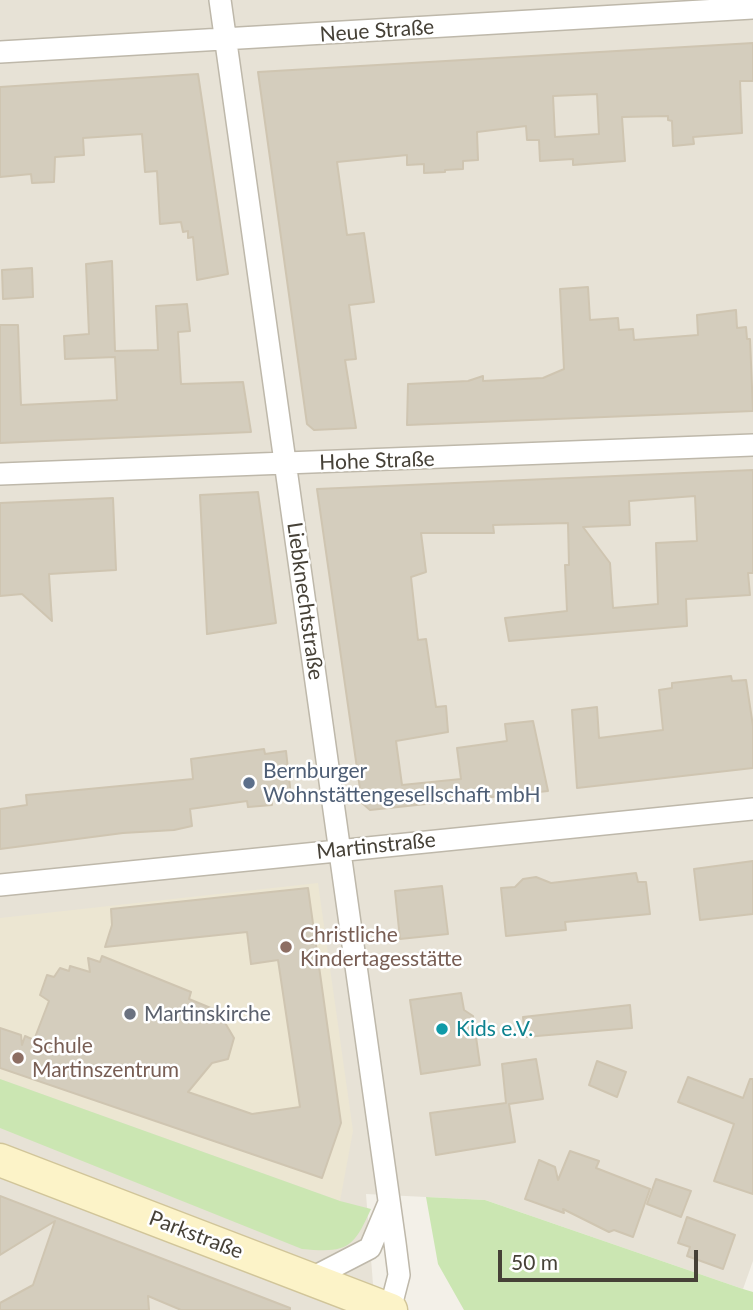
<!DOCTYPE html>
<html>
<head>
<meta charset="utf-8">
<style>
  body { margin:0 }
  #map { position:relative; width:753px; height:1310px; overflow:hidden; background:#f3f0e8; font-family:Lato,sans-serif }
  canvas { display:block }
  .scale { position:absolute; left:498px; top:1250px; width:200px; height:32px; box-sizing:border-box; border:4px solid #464137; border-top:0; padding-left:9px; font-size:21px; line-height:24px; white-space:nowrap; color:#464137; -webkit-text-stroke:5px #fff; paint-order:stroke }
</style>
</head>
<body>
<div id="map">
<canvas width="753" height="1310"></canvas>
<div class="scale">50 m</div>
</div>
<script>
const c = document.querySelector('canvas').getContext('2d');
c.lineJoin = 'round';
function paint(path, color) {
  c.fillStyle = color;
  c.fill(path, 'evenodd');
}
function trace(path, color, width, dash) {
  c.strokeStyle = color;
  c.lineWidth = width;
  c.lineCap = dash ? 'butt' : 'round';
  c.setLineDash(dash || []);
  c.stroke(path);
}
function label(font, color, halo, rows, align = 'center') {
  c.font = font + ' Lato,sans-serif';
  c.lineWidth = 5;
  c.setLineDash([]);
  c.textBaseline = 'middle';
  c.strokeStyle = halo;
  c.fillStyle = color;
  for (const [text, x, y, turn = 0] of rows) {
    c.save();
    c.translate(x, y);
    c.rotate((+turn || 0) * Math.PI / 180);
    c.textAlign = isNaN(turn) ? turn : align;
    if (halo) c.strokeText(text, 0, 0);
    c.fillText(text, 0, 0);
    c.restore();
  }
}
paint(new Path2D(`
  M0 0H753V1261L743 1289 485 1200 366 1194 375 1310H0Z`), '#e7e2d6');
paint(new Path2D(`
  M318 883 353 1131 340 1201 0 1079V918Z`), '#ece6d2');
paint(new Path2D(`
  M0 1079 340 1201 371 1209C353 1249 347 1253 302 1249L0 1128Z
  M426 1197 485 1200 743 1289 753 1292V1310H464L438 1264Z`), '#cbe6b2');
const building = new Path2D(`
  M753 43V81H740L742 133 693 137 694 144 673 146 672 121 668 120V116L622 117 625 161 573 165V159L540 161 539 140H527L526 126 477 132 478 160 463 161V169L445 170V172L424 173V164L407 165V155L337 162 347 235 364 233 374 302 349 305 356 359 345 360 356 428 314 430 307 424 258 72ZM597 94 599 134 555 137 553 96Z
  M198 74 228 274 197 280 193 237 188 238V231L183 232 181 222 160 224 157 171 145 172 142 134 83 138 84 155 55 157 54 182 32 183 31 174 0 177V87Z
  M112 261 115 351 158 350 156 306 187 304 190 331 178 332 181 384 243 382 251 432 0 443V325H18L21 405 117 400 115 357 65 359 64 336 89 334 86 264Z
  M32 268 33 297 3 299 2 270Z
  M588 287 590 320 618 318 619 330 633 329 634 340 698 335 697 315 736 310 737 328 746 327 747 339H750L753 411 407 425 408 384 468 381 483 376V381L543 378 564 369 560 289Z
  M753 470V573H748L750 595 686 599 687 626 509 641 505 618 567 611 565 565H569L568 523 493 525 494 533H421L426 572 411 577 418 640 426 639 436 707 446 706 448 732 396 741 402 785 461 779 457 748 507 741 505 724 533 721 548 791 370 810 362 803 317 489ZM695 496 697 541 656 543 658 604 613 608 610 563 583 527 630 525 629 501Z
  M258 492 276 623 207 634 200 495Z
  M113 498 116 570 49 574 52 621 22 594 0 596V503Z
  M731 676 732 681 746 680 753 726V768L577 788 572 710 597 707 599 738 663 730 659 690 672 688V683Z
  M264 749 265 754 286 751 291 796 271 798 272 805 248 807 247 801 190 809 192 826 174 830 123 833 0 849V809L27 805 26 795 193 779 191 759Z
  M753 861V914L700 920 694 869Z
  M636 873 638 882H646L650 914 565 922 566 930 506 936 501 888 515 887 523 879 536 877 551 883Z
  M442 886 448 934 400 939 395 891Z
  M308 888 341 1123 322 1178 0 1068V1028L21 1035 22 1045 25 1036 34 1040 49 1001 40 995 47 975 54 977 60 968 69 971 70 966 90 972 88 958 100 962 102 956 191 992 189 999 218 1011 234 1038 228 1059 212 1063 188 1092 252 1114 300 1107 278 960 251 964 247 932 105 947 112 925 111 909Z
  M461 993 464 1010 473 1016 480 1065 421 1074 410 1000Z
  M630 1005 632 1028 525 1037 523 1017Z
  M536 1059 543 1099 509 1104 515 1142 436 1155 430 1113 506 1103 502 1064Z
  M597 1061 626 1072 617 1097 589 1085Z
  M688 1077 743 1098 750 1079H753V1194L714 1181 734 1124 678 1102Z
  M570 1151 599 1161 596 1168 650 1189 633 1237 614 1230 609 1232 563 1209 564 1213 525 1199 539 1160 555 1167 558 1180Z
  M656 1179 691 1191 681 1217 647 1204Z
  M0 1196 290 1308V1310H181L148 1296 149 1310H0V1303L33 1285 55 1221 0 1255Z
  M687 1217 735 1235 723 1269 687 1256 690 1247 678 1243Z`);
paint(building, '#d4cdbd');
trace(building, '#cfc5b1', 2);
const minor = new Path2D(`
  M220 0 395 1243 399 1275 390 1310
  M0 52 753 8
  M0 474 753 445
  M0 885 753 809
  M310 1279 370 1248 388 1205`);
const secondary = new Path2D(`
  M0 1160 391 1310`);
trace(minor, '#beb8aa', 24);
trace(secondary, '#d1c599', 35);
trace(minor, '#fff', 21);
trace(secondary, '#fcf3c8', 32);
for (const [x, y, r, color] of [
  [249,783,7,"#5c6f8a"],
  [286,947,7,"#8d6e63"],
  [130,1014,7,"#6b7280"],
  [442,1029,7,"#0f9aa8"],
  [18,1058,7,"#8d6e63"]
]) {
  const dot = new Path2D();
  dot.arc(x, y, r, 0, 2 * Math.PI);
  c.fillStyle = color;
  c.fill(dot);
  trace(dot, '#fff', 2.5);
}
label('21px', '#464137', '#fff', [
  ["Neue Straße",377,31,-4],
  ["Hohe Straße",377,461,-2],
  ["Liebknechtstraße",305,601,82],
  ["Martinstraße",376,846,-6],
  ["Parkstraße",196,1235,21]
]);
label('21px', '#4e5e75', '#fff', [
  ["Bernburger",263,771],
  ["Wohnstättengesellschaft mbH",263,795]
], 'left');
label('21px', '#785e54', '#fff', [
  ["Christliche",300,935],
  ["Kindertagesstätte",300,959],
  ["Schule",32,1046],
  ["Martinszentrum",32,1070]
], 'left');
label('21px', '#5b616d', '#fff', [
  ["Martinskirche",144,1014]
], 'left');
label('21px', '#0d838f', '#fff', [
  ["Kids e.V.",456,1029]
], 'left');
</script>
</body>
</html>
